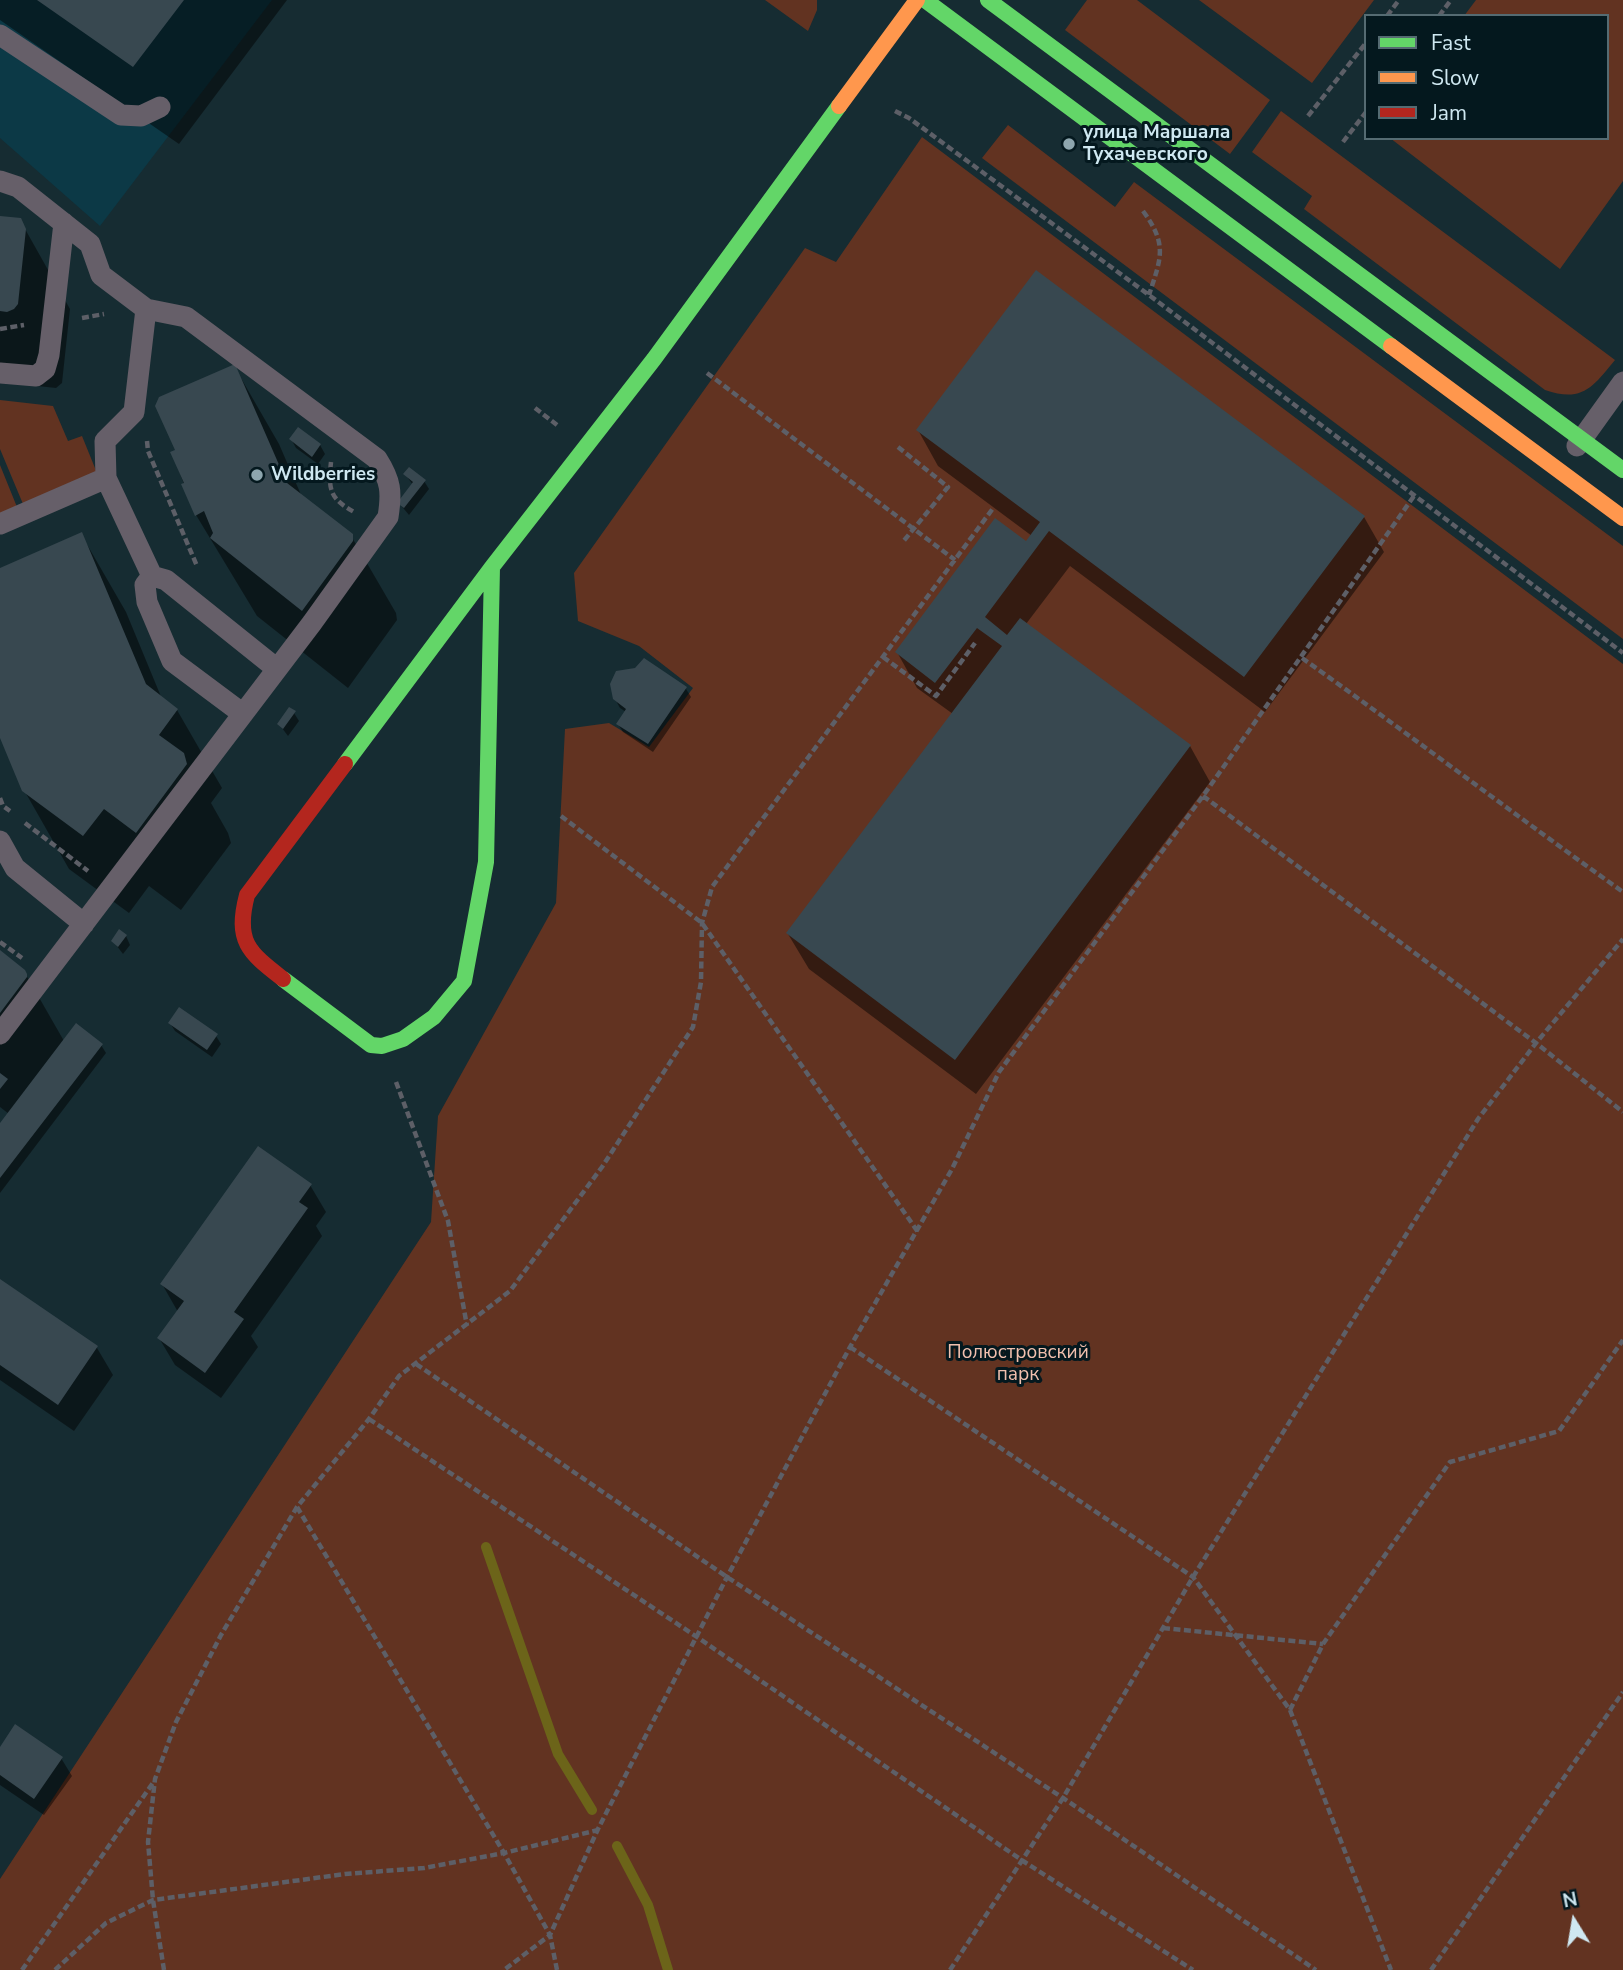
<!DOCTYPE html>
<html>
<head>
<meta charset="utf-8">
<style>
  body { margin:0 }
  #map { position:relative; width:1623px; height:1970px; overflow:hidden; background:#162c32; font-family:"Nunito Sans",sans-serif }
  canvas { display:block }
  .legend { position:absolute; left:1364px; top:14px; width:245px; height:126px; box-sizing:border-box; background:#04181e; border:2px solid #556b72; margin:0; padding:9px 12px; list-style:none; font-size:21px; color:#cfe8f1 }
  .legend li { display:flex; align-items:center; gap:14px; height:35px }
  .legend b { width:35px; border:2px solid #556b72 }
  .north { position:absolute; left:1539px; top:1886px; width:70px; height:70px; -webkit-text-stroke:5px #04181e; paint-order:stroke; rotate:349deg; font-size:19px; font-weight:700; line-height:28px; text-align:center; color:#cfe8f1 }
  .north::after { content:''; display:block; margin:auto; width:24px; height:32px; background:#cfe8f1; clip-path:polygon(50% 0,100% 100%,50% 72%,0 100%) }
</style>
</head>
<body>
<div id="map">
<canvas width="1623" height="1970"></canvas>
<ul class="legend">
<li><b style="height:9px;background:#63d668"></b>Fast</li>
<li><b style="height:9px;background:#ff974d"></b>Slow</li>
<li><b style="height:9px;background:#b3261e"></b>Jam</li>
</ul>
<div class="north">N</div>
</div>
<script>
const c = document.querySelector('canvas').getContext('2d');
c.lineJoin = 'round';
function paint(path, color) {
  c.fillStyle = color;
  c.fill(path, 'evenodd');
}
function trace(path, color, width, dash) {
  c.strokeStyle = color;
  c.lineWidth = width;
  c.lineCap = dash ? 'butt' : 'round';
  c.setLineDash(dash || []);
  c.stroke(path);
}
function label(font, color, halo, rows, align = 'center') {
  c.font = font + ' "Nunito Sans",sans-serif';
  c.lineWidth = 6;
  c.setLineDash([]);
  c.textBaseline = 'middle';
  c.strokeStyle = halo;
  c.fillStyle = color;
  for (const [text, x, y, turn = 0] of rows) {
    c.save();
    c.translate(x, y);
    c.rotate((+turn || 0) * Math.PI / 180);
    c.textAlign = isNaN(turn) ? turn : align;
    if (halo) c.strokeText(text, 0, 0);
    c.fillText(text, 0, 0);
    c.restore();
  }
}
paint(new Path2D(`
  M0 0H272L100 226 0 138Z`), '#0c3946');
paint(new Path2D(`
  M765 0H817V10L808 31Z
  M1087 0H1137L1270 100 1230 154 1065 30Z
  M1199 0H1374L1312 83Z
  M1476 0H1623V181L1560 269 1390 138H1607V16H1464Z
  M1281 111 1615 360C1593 387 1582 403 1545 390L1304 209 1312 196 1252 152Z
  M1008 125 1115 207 1134 182 1623 546V639L982 158Z
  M922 137 1623 664V1970H0V1879L431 1222 438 1116 556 903 565 729 609 723 649 747 693 688 639 646 578 621 574 573 805 248 836 262Z
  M0 400 53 406 68 441 82 436 97 473 23 504 0 449Z
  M0 465 17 507 0 514Z`), '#623321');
paint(new Path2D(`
  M0 0H287L179 144 0 20Z
  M0 218 20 220 70 309 62 383 56 388 0 382Z
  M234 366 279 444 302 497 350 534 396 613 397 620 348 688 257 616 196 515 172 453 177 451Z
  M298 429 320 445 325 454 318 464 296 448 291 439Z
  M918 430 1364 517 1384 552 1265 712 1070 566 1026 624 1190 746 1210 782 976 1094 809 969 788 934 953 714 917 688 897 652 1026 543 1032 536 938 466Z
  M405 474 424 481 429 489 409 515 399 503 413 485Z
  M81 534 126 612 162 699 177 710 222 788 211 803 228 833 231 843 181 910 149 886 129 913 69 869 24 790 0 734V570Z
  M686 689 691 697 653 752 623 732 618 724 626 712 620 708 615 699Z
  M294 713 299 721 288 736 279 724Z
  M126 936 130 945 123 954 113 941Z
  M0 953 25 973 64 1041 101 1045 106 1053 0 1193V1125L9 1114 0 1107Z
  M170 1023 216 1036 221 1044 212 1057 175 1031Z
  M310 1185 326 1212 316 1226 322 1236 251 1336 258 1347 221 1398 175 1365 159 1338 178 1312 162 1284Z
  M0 1281 97 1348 113 1375 74 1431 0 1380Z
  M0 1750 61 1758 72 1776 44 1815 0 1785Z`), '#0007');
trace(new Path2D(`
  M486 1547 558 1754 592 1810
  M617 1846 648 1905 668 1970`), '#6c6419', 10);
paint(new Path2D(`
  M37 0H184L133 67Z
  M0 216 21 218 26 229 18 304 14 309 7 312 0 311Z
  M1036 270 1365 516 1244 677 1049 531 985 617 1007 635 1020 618 1191 745 955 1060 786 933 1002 646 977 628 935 683 895 652 995 518 1026 541 1040 522 916 430Z
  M235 364 287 483 353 534V541L302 611 210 538 213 533 204 511 195 516 181 484 184 483 170 452 175 450 155 406 159 397Z
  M298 427 321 444 312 457 289 439Z
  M409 467 426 480 404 508 397 503 413 482 403 474Z
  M82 532 146 684 178 709 159 735 184 753 187 764 136 833 104 809 83 836 22 791 0 738V568Z
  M644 658 687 687 648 744 616 724 626 709 613 699 610 684 616 671 635 668Z
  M289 707 296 711 283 729 277 724Z
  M119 929 127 935 118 947 111 941Z
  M0 950 25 970 27 974V977L0 1013Z
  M179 1007 218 1034 207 1050 168 1023Z
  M76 1023 103 1044 0 1178V1123Z
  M0 1073 8 1079 0 1089Z
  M258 1146 312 1184 299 1202 308 1208 234 1312 244 1319 205 1373 157 1338 184 1301 160 1284Z
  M0 1279 98 1346 58 1405 0 1365Z
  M15 1724 63 1757 34 1799 0 1775V1747Z`), '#384850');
trace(new Path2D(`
  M1387 16 1399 0
  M1439 16 1451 0
  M895 111 909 118 1149 295 1623 653
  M1308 116 1366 43
  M1343 142 1366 112
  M1143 211C1168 245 1161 258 1149 295
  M82 318 104 314
  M0 329 24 325
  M707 373 955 560
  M535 408 557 425
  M147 441 148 451 197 566
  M898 447 948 487 902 543
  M331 462C328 491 330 499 356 513
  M883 657 936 696 975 643
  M1302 658C1410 735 1515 815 1623 892
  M1203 796 1536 1043 1623 1112
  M0 798 3 806 10 811
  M561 816 702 923 918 1232
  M25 823 88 871
  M0 942 22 958
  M396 1082 448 1221 467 1326
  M850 1347 1193 1577 1290 1710 1391 1970
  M416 1364 727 1577 1063 1798 1316 1970
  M369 1419 697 1637 1023 1861 1193 1970
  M297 1507 504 1853 550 1935 504 1970
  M1163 1628 1323 1644
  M1290 1710 1323 1644 1450 1462 1559 1431 1623 1340
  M22 1970 155 1780
  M55 1970 106 1923 153 1900 345 1874 424 1868 504 1853 598 1830
  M164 1970 153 1900 148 1842 155 1779 176 1722 221 1635 297 1507 369 1419 399 1376 510 1291 602 1167 693 1027 701 982 702 923 712 887 994 507
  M557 1970 550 1935 598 1829 727 1577 850 1347 952 1169 999 1072 1203 796 1414 496
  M950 1970 1063 1798 1193 1577 1478 1119 1536 1043 1623 939
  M1431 1970 1623 1692`), '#5d5f67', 4.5, [7, 3.5]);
trace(new Path2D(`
  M0 35 121 115 141 116 160 107
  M0 181 18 187 90 244 101 275 146 309 186 317 377 459C391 481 392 492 388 517L312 623 0 1034
  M146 309 134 412 105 441 106 478 152 576 166 580 277 669
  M0 373 36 376 45 369 49 355 64 223
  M1577 446 1623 382
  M0 524 106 478
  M152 576 145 585 147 602 172 661 243 714
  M0 841 15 868 84 924`), '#665f69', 21);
trace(new Path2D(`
  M925 0 1391 346
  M988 0 1623 470
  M345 764 492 567 654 359 839 106
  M283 979 371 1045 382 1046 403 1039 434 1017 464 981 486 862 492 567`), '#63d668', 16);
trace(new Path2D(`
  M839 106 917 0
  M1391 346 1623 518`), '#ff974d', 16);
trace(new Path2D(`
  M283 979C248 952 235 941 247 895L345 764`), '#b3261e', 16);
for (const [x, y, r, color] of [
  [1069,144,7,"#8ea6ae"],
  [257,475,7,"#8ea6ae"]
]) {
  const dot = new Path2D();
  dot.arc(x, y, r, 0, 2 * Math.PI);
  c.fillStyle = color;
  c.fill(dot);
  trace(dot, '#04181e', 2.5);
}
label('bold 19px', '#cfe8f1', '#04181e', [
  ["улица Маршала",1083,133],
  ["Тухачевского",1083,155],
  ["Wildberries",271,475]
], 'left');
label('19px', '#f1c0ae', '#04181e', [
  ["Полюстровский",1018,1353],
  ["парк",1018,1375]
]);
</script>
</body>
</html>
